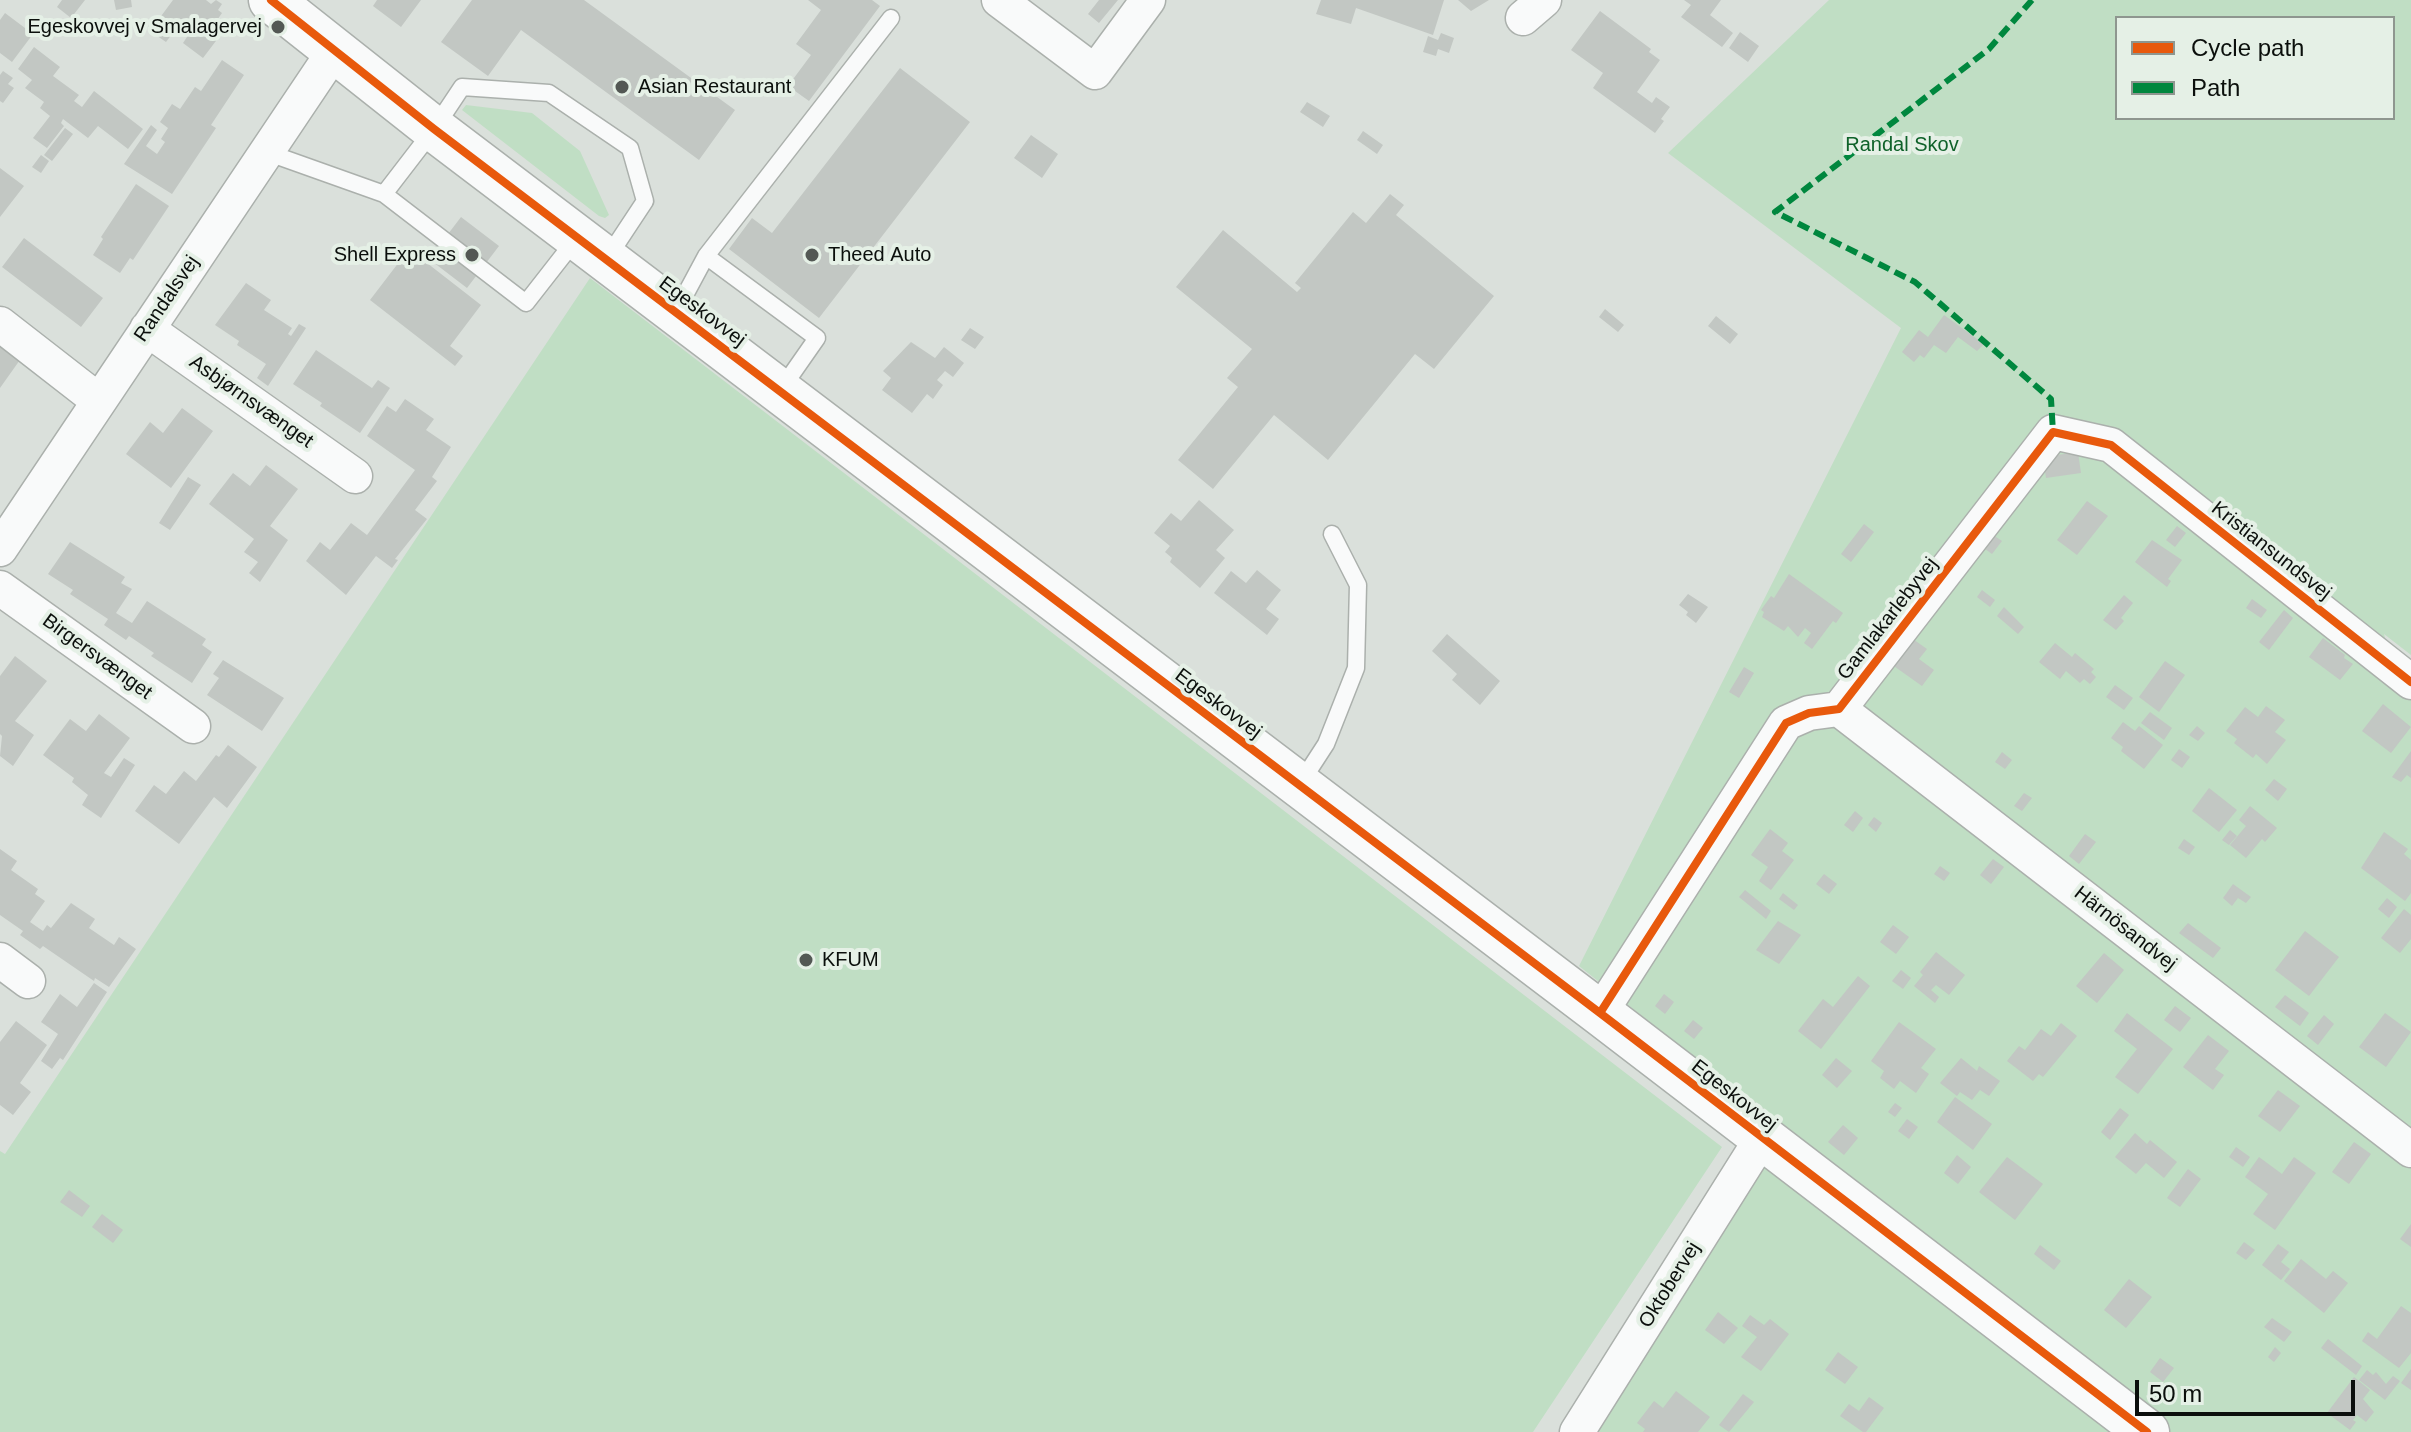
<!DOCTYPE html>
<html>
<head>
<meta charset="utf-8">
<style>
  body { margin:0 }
  #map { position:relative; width:2411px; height:1432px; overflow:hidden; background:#dae0db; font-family:Arial,sans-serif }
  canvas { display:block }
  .legend { position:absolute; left:2115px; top:16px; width:280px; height:104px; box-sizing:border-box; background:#e5f0e6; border:2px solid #8e968f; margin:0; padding:10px 14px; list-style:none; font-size:24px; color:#0b0f0c }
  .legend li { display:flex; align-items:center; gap:16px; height:40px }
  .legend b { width:40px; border:2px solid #8e968f }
  .scale { position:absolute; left:2135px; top:1380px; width:220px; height:36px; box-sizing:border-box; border:4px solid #0b0f0c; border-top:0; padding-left:10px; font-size:24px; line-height:28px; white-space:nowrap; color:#0b0f0c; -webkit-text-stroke:6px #e5f0e6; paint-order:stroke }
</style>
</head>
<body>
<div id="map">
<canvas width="2411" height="1432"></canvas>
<ul class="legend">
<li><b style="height:10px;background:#e8590c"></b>Cycle path</li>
<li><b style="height:10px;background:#00873e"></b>Path</li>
</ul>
<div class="scale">50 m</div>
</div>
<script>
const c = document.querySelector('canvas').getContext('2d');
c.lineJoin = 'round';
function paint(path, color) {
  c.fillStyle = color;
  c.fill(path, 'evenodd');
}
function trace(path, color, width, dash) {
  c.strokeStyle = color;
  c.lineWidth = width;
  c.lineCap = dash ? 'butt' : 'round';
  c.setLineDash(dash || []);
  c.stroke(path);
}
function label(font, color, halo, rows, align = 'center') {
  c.font = font + ' Arial,sans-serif';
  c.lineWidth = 8;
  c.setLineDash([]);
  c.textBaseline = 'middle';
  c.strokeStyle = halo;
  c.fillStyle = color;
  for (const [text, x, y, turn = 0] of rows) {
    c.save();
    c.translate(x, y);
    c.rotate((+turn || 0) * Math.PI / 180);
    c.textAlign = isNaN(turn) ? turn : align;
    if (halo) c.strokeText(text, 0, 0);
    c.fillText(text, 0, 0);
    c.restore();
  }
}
paint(new Path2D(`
  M1829 0H2411V655L2384 634 2395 675 2411 688V1432H1593L1787 1131 1579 966 1901 328 1668 153ZM2117 18H2393V118H2117Z
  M466 105 532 113 580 151 609 215 605 218 599 216 462 110Z
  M590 278 1722 1147 1533 1432H0V1151L5 1154Z`), '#c0dec4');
paint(new Path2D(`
  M62 0H85L71 18 57 7Z
  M114 0H131L132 7 116 10Z
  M173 0H206L211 4 216 0 222 4 218 10 222 13 213 26 222 33 203 58 183 43 189 34 178 26 166 42 150 31Z
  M377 0H421L401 27 373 6Z
  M472 0H584L735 110 699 160 521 30 488 76 441 42Z
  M808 0H872L880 6 809 101 788 86 811 55 796 44 821 10Z
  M1099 0H1118L1099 23 1088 14Z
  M1321 0H1444L1433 35 1356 8 1351 24 1316 14Z
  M1458 0H1489L1471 11Z
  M1684 0H1721L1710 15 1733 33 1722 47 1681 17 1691 5Z
  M1600 11 1651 49 1649 52 1660 60 1637 92 1652 103 1656 97 1670 107 1661 119 1664 121 1655 133 1593 88 1603 73 1571 50Z
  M5 13 33 34 12 62 0 53V20Z
  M1740 32 1759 46 1748 62 1729 48Z
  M1441 33 1454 38 1449 53 1438 49 1436 56 1423 52 1428 36 1438 40Z
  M34 47 60 67 53 76 79 95 74 101 82 107 94 91 143 129 128 149 98 126 88 138 63 119 61 123 64 126 47 148 33 138 50 116 40 108 44 102 25 88 32 80 18 69Z
  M222 60 244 75 211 125 216 128 172 194 124 164 151 125 157 130 146 146 157 154 165 142 161 139 168 128 160 122 172 104 180 109 195 87 201 91Z
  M900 68 970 122 819 318 729 249 752 218 772 233Z
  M3 71 13 78 8 84 14 88 3 103 0 101V75Z
  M1307 102 1330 116 1323 127 1300 112Z
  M65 128 73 134 52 161 44 155Z
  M1363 131 1383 145 1377 154 1357 140Z
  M1031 135 1058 154 1042 178 1014 158Z
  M41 155 49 161 41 173 32 167Z
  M0 168 24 186 0 217Z
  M136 184 169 206 133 260 130 258 120 273 93 255 103 239 101 237Z
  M1390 194 1404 205 1396 215 1494 296 1434 369 1415 354 1328 460 1274 415 1213 489 1178 460 1238 387 1227 378 1252 349 1176 287 1223 230 1297 292 1301 288 1295 283 1353 212 1366 223Z
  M461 217 499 246 467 288 429 259Z
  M24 238 103 298 81 327 2 267Z
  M409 249 481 305 450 346 463 356 455 366 370 300Z
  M246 283 271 300 264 310 292 328 288 334 291 336 299 324 306 328 268 386 257 378 266 364 237 345 239 341 215 325Z
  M1605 309 1624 325 1618 332 1599 317Z
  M1944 315 1984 344 1977 351 1958 337 1946 353 1934 345 1924 358 1920 355 1914 362 1902 352 1919 330 1928 337Z
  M1716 316 1738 334 1730 344 1708 326Z
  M970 328 984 337 975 349 961 340Z
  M0 342 22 357 0 388Z
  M911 342 935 358 944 347 964 363 953 377 945 371 937 380 943 385 933 399 927 394 912 413 882 390 891 378 883 371Z
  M316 350 372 388 378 380 390 388 360 433 320 406 322 403 293 384Z
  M405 399 434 419 426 430 451 447 432 477 437 481 415 510 427 519 395 559 398 560 392 568 376 556 346 595 306 561 320 542 330 550 351 523 367 535 415 470 367 436 387 406 396 412Z
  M182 408 213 431 171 488 126 454 150 422 163 433Z
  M2078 452 2081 473 2046 478 2043 457Z
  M266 465 298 489 270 526 288 540 260 582 249 573 258 562 244 552 254 539 209 504 233 473 250 486Z
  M188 477 201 485 170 530 159 523Z
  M1199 500 1234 530 1216 550 1225 558 1200 588 1170 562 1172 558 1165 552 1170 546 1154 533 1171 513 1181 521Z
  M2087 501 2108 516 2077 555 2057 540Z
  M1864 524 1874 532 1851 562 1841 554Z
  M2177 526 2186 533 2175 547 2166 540Z
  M1990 533 2002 541 1992 554 1981 546Z
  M2152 540 2182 560 2168 579 2171 581 2167 587 2135 562Z
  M70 542 125 577 121 583 132 589 116 613 132 623 147 601 206 639 202 645 212 652 192 683 151 656 154 653 129 636 126 640 104 625 108 619 70 594 73 590 48 574Z
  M1257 570 1281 590 1266 609 1279 619 1267 635 1214 593 1231 571 1246 583Z
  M1789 574 1843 613 1836 623 1833 621 1812 649 1804 643 1811 633 1805 628 1798 637 1788 626 1784 631 1762 617 1764 612 1761 610 1771 596 1774 598Z
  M1982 590 1995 600 1990 607 1977 597Z
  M1688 594 1708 607 1696 623 1686 615 1688 612 1679 605Z
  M2124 595 2133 603 2121 618 2124 621 2116 630 2103 620Z
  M2252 599 2267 610 2261 618 2246 608Z
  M2004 607 2024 627 2018 634 1997 616Z
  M2284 610 2293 618 2269 650 2259 642Z
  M1447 634 1500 681 1480 705 1452 680 1457 674 1432 651Z
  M1910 637 1927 649 1919 659 1934 670 1922 686 1891 664Z
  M2323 638 2345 655 2344 658 2353 664 2340 680 2309 657Z
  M2055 643 2072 657 2075 653 2094 669 2091 672 2096 677 2090 684 2084 679 2080 683 2066 671 2060 679 2039 662Z
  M15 656 47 681 15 721 34 735 13 766 0 756 2 736 0 734V676Z
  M223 660 284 698 262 731 207 695 219 678 213 674Z
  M2165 661 2185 675 2159 712 2139 697Z
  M1744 667 1754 673 1739 698 1729 692Z
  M2115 685 2133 698 2124 710 2106 697Z
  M2383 704 2411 727 2391 753 2362 731Z
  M2266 706 2285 720 2275 732 2286 740 2267 764 2256 754 2253 758 2234 743 2237 739 2226 731 2245 707 2258 717Z
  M2150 712 2172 728 2164 740 2141 723Z
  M99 714 130 738 104 773 111 777 124 758 135 765 101 818 82 805 88 795 72 782 74 778 43 755 70 719 86 731Z
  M2123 722 2135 731 2139 726 2163 745 2144 769 2121 751 2123 747 2111 738Z
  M2197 726 2205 733 2198 741 2189 735Z
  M228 745 257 767 227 808 214 797 179 844 135 811 154 785 166 794 184 771 196 781 216 755 219 757Z
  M2179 749 2190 757 2182 768 2171 760Z
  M2411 751V778L2407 775 2401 782 2392 777Z
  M2002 752 2012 760 2005 769 1995 762Z
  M2274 779 2287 789 2278 801 2265 790Z
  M2209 788 2237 810 2219 832 2192 811Z
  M2024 793 2032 798 2022 811 2014 806Z
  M2250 806 2277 828 2265 842 2262 839 2246 858 2230 845 2246 826 2239 820Z
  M1855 811 1863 818 1853 832 1844 825Z
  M1874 817 1882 823 1876 832 1868 825Z
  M1770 829 1788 843 1782 851 1794 860 1771 890 1759 881 1768 867 1751 855Z
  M2230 830 2237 836 2229 845 2222 840Z
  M2384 832 2408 849 2404 854 2411 860V893L2405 901 2361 868Z
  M2085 834 2096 842 2079 864 2069 856Z
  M2184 839 2195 847 2189 855 2178 848Z
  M0 849 17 861 11 870 38 889 35 894 45 901 30 922 43 931 47 925 51 928 71 903 95 919 89 928 114 945 119 937 136 949 109 987 95 978 94 981 43 946 40 949 20 935 23 931 0 915Z
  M1993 859 2004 867 1991 884 1980 875Z
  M1940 866 1950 873 1944 881 1934 874Z
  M1824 874 1837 884 1829 894 1816 884Z
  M2233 884 2251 897 2246 903 2238 898 2232 906 2223 898Z
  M1745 890 1771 911 1766 919 1739 897Z
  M1783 893 1798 905 1794 910 1779 899Z
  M2387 898 2397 907 2389 918 2378 909Z
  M2404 909 2411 915V939L2400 953 2381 938Z
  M1778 921 1801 935 1779 964 1756 950Z
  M2188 923 2221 948 2213 958 2179 933Z
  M1893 925 1909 937 1896 954 1880 942Z
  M2305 931 2339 957 2309 996 2275 970Z
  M1936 952 1965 975 1949 995 1936 985 1931 990 1939 997 1935 1003 1914 986 1923 975 1920 972Z
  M2104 953 2124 970 2097 1003 2076 986Z
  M1901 970 1911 978 1903 989 1892 981Z
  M1858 976 1870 986 1821 1049 1798 1031 1823 999 1833 1007Z
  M94 983 107 992 63 1060 60 1058 52 1069 41 1061 58 1034 41 1022 60 994 77 1007Z
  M1664 994 1674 1002 1665 1014 1655 1006Z
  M2285 995 2309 1013 2300 1026 2275 1007Z
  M2175 1006 2191 1018 2180 1032 2164 1020Z
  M2127 1013 2173 1049 2138 1094 2115 1077 2137 1049 2114 1031Z
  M2385 1013 2411 1032 2386 1067 2359 1047Z
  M2324 1015 2334 1024 2318 1045 2307 1036Z
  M1693 1020 1703 1028 1694 1039 1684 1031Z
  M16 1021 47 1045 20 1083 31 1092 13 1115 0 1105V1042Z
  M1899 1022 1936 1049 1921 1068 1929 1074 1916 1093 1900 1081 1894 1089 1880 1078 1884 1071 1871 1061Z
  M2061 1023 2077 1036 2043 1077 2039 1074 2033 1081 2007 1061 2019 1046 2025 1050 2041 1029 2051 1036Z
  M2208 1035 2229 1051 2215 1069 2224 1075 2213 1090 2183 1067Z
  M1836 1058 1852 1071 1837 1088 1822 1075Z
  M1961 1058 1977 1071 1979 1066 2000 1081 1989 1096 1980 1090 1972 1100 1960 1092 1957 1096 1940 1083Z
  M2278 1090 2300 1106 2280 1132 2258 1116Z
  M1955 1097 1992 1124 1973 1150 1937 1122Z
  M1895 1103 1902 1108 1895 1117 1888 1112Z
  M2120 1108 2129 1115 2110 1140 2101 1132Z
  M1907 1119 1918 1127 1909 1139 1898 1131Z
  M1843 1125 1858 1138 1844 1155 1828 1142Z
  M2135 1133 2147 1144 2150 1140 2177 1162 2164 1178 2146 1163 2136 1174 2115 1157Z
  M2354 1142 2371 1154 2349 1184 2332 1172Z
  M2236 1147 2250 1157 2243 1167 2229 1157Z
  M1957 1155 1971 1167 1958 1184 1944 1173Z
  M2007 1157 2043 1184 2015 1220 1979 1192Z
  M2259 1157 2282 1174 2294 1157 2316 1173 2275 1230 2253 1214 2268 1194 2245 1177Z
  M2188 1169 2201 1179 2180 1207 2167 1198Z
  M69 1190 90 1206 82 1217 60 1202Z
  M102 1214 123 1230 113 1243 92 1227Z
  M2411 1224V1247L2400 1239Z
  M2244 1242 2255 1250 2246 1260 2236 1253Z
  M2278 1244 2289 1252 2281 1262 2290 1269 2281 1280 2262 1265Z
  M2040 1245 2061 1261 2054 1270 2034 1254Z
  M2301 1259 2326 1279 2333 1271 2348 1283 2324 1313 2284 1281Z
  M2129 1279 2152 1297 2126 1328 2104 1310Z
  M2401 1306 2411 1313V1353L2399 1368 2362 1341 2368 1332 2377 1339Z
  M1718 1312 1738 1328 1724 1344 1705 1330Z
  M1750 1315 1764 1325 1770 1319 1789 1334 1761 1371 1741 1357 1757 1337 1742 1326Z
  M2272 1318 2292 1332 2284 1342 2264 1327Z
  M2328 1339 2362 1366 2356 1375 2321 1348Z
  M2275 1347 2281 1353 2274 1362 2268 1357Z
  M1838 1352 1858 1367 1845 1384 1825 1370Z
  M2160 1358 2174 1368 2163 1382 2150 1372Z
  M2411 1369V1390L2401 1383Z
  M2367 1370 2373 1375 2376 1372 2386 1384 2393 1376 2400 1381 2385 1400 2359 1380Z
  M2354 1377 2370 1390 2363 1399 2374 1412 2366 1422 2357 1415 2353 1420 2356 1422 2350 1430 2327 1413Z
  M1676 1391 1710 1417 1698 1432H1643L1645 1429 1637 1423 1654 1401 1663 1408Z
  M1743 1394 1754 1402 1729 1432 1719 1425Z
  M1869 1397 1884 1408 1866 1432H1863L1840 1416 1849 1404 1859 1411Z`), '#c2c7c3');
const lane = new Path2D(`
  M266 152 384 194
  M576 239 526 303 384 194 434 129 462 87 549 93 630 148 645 201 608 257
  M706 256 817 338 780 391
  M677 310 706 256 891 18
  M1300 784 1326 744 1356 668 1358 585 1332 534`);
const street = new Path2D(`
  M999 0 1095 72 1148 0
  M1523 18 1544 0
  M0 324 99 401
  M147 329 355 476
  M0 549 335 50
  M0 588 193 726
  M1839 709 2411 1150
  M0 960 28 981
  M1600 1013 1786 723 1809 713 1839 709 2053 432 2111 445 2411 682
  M1577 1432 1762 1138`);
const secondary = new Path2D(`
  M271 0 434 129 1600 1013 2147 1432`);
trace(lane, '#abb0ac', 19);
trace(street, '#abb0ac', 37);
trace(secondary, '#abb0ac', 47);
trace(lane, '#f9fafa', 16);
trace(street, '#f9fafa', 34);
trace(secondary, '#f9fafa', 44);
trace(new Path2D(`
  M2032 0 1989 49 1775 212 1915 282 2051 399 2053 432`), '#00873e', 6, [12, 6]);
trace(new Path2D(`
  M271 0 434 129 1600 1013 2147 1432
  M1600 1013 1786 723 1809 713 1839 709 2053 432 2111 445 2411 682`), '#e8590c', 8);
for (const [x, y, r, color] of [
  [278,27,8,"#535854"],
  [622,87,8,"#535854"],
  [472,255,8,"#535854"],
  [812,255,8,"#535854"],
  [806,960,8,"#535854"]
]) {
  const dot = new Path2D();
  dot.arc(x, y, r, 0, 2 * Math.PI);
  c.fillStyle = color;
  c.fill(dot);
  trace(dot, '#e5f0e6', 3);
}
label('20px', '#0b0f0c', '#e5f0e6', [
  ["Egeskovvej v Smalagervej",262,27,"right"],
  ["Asian Restaurant",638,87],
  ["Shell Express",456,255,"right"],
  ["Theed Auto",828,255],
  ["KFUM",822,960]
], 'left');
label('20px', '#0f622a', '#e5f0e6', [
  ["Randal Skov",1902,145]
]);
label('20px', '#0b0f0c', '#e5f0e6', [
  ["Randalsvej",167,299,-56],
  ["Egeskovvej",702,312,37],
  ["Asbjørnsvænget",251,402,35],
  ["Kristiansundsvej",2271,551,38],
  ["Gamlakarlebyvej",1888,619,-52],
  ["Birgersvænget",97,657,36],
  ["Egeskovvej",1218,704,37],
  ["Härnösandvej",2125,929,38],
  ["Egeskovvej",1734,1096,38],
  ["Oktobervej",1670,1285,-58]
]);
</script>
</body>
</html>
